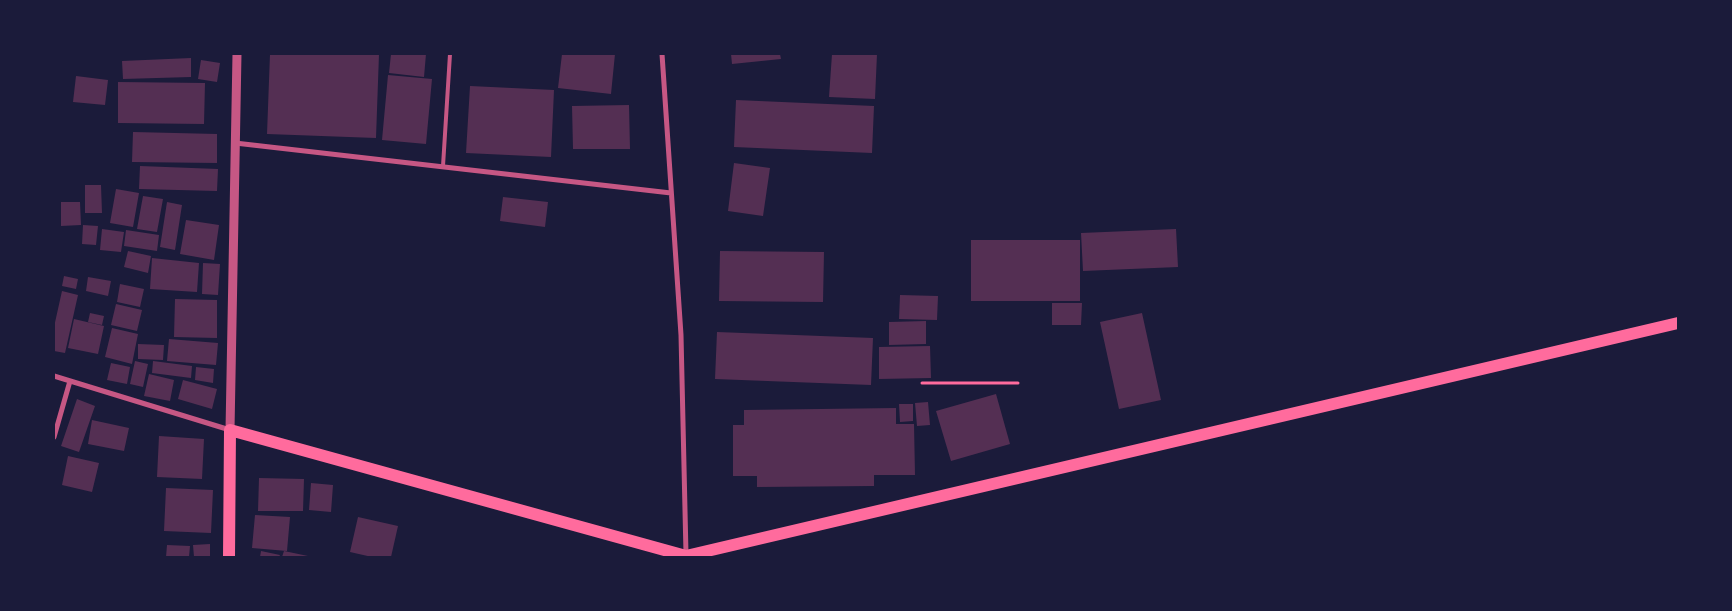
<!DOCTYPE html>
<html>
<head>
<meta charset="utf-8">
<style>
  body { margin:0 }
  #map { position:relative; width:1732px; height:611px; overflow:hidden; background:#1b1b3a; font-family:Jost,sans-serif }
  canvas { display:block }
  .frame { position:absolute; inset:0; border:55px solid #1b1b3a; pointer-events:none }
</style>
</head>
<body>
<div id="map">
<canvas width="1732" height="611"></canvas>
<div class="frame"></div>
</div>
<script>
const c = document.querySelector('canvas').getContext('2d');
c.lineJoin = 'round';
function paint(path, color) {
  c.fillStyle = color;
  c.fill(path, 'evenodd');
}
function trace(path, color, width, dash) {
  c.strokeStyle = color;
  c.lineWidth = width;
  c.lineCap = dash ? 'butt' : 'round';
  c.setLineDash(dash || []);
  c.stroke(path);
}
paint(new Path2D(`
  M270 54H379L376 138 267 134Z
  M391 54H426L424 77 389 73Z
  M562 54H615L611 94 558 88Z
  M731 54H780L781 59 732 64Z
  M832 54H877L875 99 829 97Z
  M191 58V77L123 79 122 61Z
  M201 60 220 63 217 82 198 79Z
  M388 75 432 79 426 144 382 140Z
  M76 76 108 80 105 105 73 102Z
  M118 82 205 83 204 124 118 123Z
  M470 86 554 90 551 157 466 153Z
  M736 100 874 106 872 153 734 147Z
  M629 105 630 149H573L572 106Z
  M133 132 217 134V163L132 162Z
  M734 163 770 168 763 216 728 211Z
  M140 166 218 169 217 191 139 189Z
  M85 185H101L102 213H85Z
  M116 189 139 193 133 227 110 223Z
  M143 196 163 199 157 232 137 229Z
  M503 197 548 202 545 227 500 221Z
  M61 202H80L81 225 61 226Z
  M167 202 182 205 175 250 160 247Z
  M186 220 219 225 214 260 180 254Z
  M83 225 98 226 96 245 82 244Z
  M102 229 124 232 121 252 100 250Z
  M1176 229 1178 267 1083 271 1081 233Z
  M126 230 159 235 157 251 124 246Z
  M971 240H1080V301H971Z
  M128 251 151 256 148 273 124 267Z
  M720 251 824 252 823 302 719 301Z
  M152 258 199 263 197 292 150 289Z
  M203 263 220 264 218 295 202 294Z
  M64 276 78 279 76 289 62 286Z
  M88 277 111 281 108 296 86 291Z
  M120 284 144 289 140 307 117 302Z
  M62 291 78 295 65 353 54 351V327Z
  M900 295 938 296 937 320 899 319Z
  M175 299 217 300V338L174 337Z
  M1052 303H1082L1081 325H1052Z
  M116 304 142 310 137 331 111 325Z
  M90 313 104 316 102 325 88 322Z
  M1142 313 1161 400 1119 409 1100 322Z
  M74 319 104 326 98 354 68 348Z
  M926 321V344L889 345V322Z
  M112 328 138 334 132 364 105 357Z
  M717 332 873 338 871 385 715 379Z
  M169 339 218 343 216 365 167 361Z
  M138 344 164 345 163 360 138 359Z
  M930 346 931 378 879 379V347Z
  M135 361 148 364 143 387 130 384Z
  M153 361 192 366 191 378 152 373Z
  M111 363 130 367 127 384 107 380Z
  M196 367 214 369 213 383 195 380Z
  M149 374 174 380 170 401 144 396Z
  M183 380 217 389 212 409 178 399Z
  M996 394 1010 444 951 461 936 411Z
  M77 399 95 406 79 452 61 446Z
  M928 402 930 425 917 426 915 403Z
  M899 404H913V421L900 422Z
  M896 408V424H914L915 475H874V486L757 487V476H733V425H744V410Z
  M92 420 129 428 124 451 88 444Z
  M159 436 204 439 202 479 157 477Z
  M68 456 99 463 92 492 62 485Z
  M259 478 304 479 303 511H258Z
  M311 483 333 485 331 512 309 510Z
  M166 488 213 490 211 533 164 531Z
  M255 515 290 517 287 551 252 548Z
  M358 517 398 526 391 557H372L350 552Z
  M210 544V557H194L193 545Z
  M167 545 190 546 189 557H166Z
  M261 551 280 555 279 557H260Z
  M284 551 308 556V557H282Z`), '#542f53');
trace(new Path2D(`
  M922 383H1018`), '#ff6b9d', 3);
trace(new Path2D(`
  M443 166 450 54`), '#c65784', 4);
trace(new Path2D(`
  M662 54 681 335 686 554
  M235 143 671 193
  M54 376 230 430
  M54 437 70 381`), '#c65784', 5);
trace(new Path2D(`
  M230 430 237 54`), '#c65784', 9);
trace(new Path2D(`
  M229 557 230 430 686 556 1678 323`), '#ff6b9d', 12);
</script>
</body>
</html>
